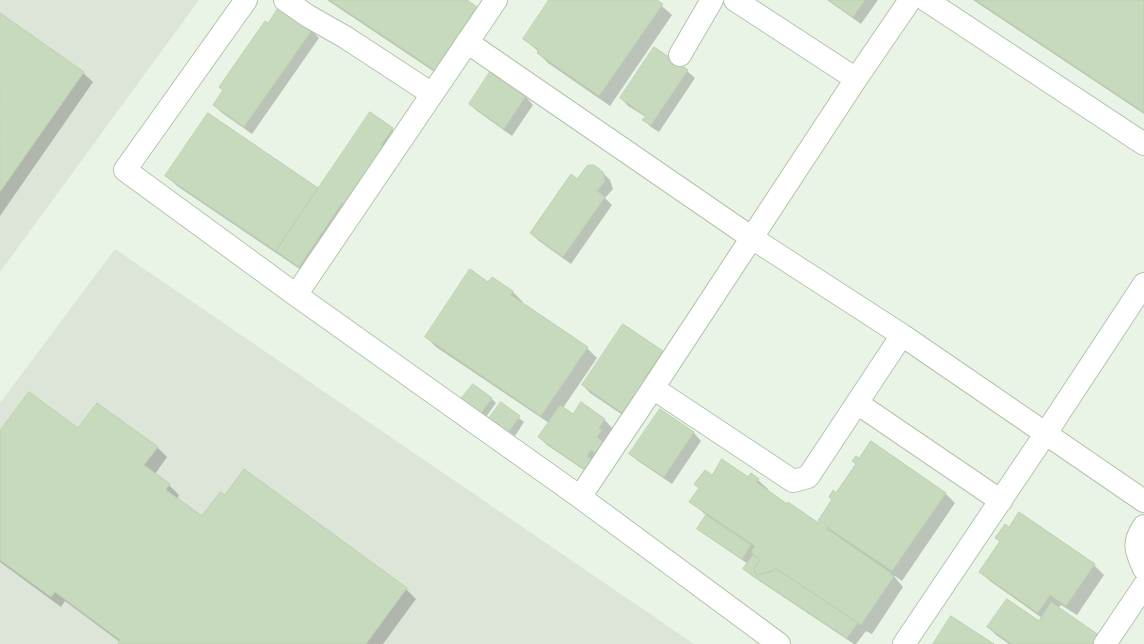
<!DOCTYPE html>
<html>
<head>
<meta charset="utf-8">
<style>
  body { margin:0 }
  canvas { display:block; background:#eaf4e6 }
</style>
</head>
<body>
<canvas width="1144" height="644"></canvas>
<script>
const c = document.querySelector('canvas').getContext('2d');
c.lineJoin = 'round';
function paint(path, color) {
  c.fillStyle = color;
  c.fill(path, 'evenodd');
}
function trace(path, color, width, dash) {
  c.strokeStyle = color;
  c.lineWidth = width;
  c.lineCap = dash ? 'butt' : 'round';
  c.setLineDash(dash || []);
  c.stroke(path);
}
paint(new Path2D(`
  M0 0H199L0 272Z
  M115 249 694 644H0V403Z`), '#dde4d8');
paint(new Path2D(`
  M327 0H465L477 8 486 17 445 79Z
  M550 0H655L672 15 610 106 548 63 538 53 539 52 524 39Z
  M827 0H878L861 24Z
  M973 0H1144V114Z
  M0 14 83 73 93 82 0 216Z
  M311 30 319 38 252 134 222 113 214 105Z
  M687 71 695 78 659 132 651 127 644 120 646 117 628 106 621 98Z
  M491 73 526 97 533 105 512 136 477 111 470 104Z
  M371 113 392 129 400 137 307 274 177 186 167 176 208 114 319 190Z
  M602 172 610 180 613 189 605 198 612 205 571 264 539 241 531 233 577 180Z
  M492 278 513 292 523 302 521 304 587 348 597 358 563 408 573 416 582 404 605 420 612 428 607 436 609 438 594 477 547 445 539 437 549 423 436 347 426 337 489 283Z
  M662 352 670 359 630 420 590 393 583 385Z
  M491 398 496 403 486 417 468 404Z
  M501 404 524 422 515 436 496 423Z
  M660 411 694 433 701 441 672 484 638 461 631 454Z
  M79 430 157 447 167 457 155 474 169 485 179 495 177 499 203 518 406 589 416 599 383 644H119L120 642 65 601 61 607 0 562V432Z
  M712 476 758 480 768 489 767 491 787 505 827 530 828 529 819 521 836 494 945 493 955 503 902 581 895 576H894L903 587 872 634 866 631 856 644H854L752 576 744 569 748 564 704 534 698 529 707 516 691 502Z
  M1019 514 1094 565 1104 575 1077 615 1061 605 1058 608 1108 644H1009L996 635 988 627 1039 622 1042 618 990 581 980 572Z`), '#0003');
const building = new Path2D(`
  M330 0H467L477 7 435 70Z
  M549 0H657L663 4 599 96 537 53 539 50 523 39Z
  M829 0H865L853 17Z
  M976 0H1144V112Z
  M279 7 312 30 244 127 213 105 223 90 219 87 265 21 268 23Z
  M0 13 84 72 0 192Z
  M654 47 688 70 651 125 642 120 646 116 620 98Z
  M490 72 526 96 504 129 469 104Z
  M370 112 393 128 381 145 388 149 362 180 360 179 344 204 342 203 299 267 276 251Z
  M208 113 318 188 276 251 165 176Z
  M594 165 603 172 605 181 597 191 605 197 563 257 530 233 571 174 577 179 587 166Z
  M470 269 488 282 492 277 513 291 511 295 588 347 541 416 425 337Z
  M623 324 663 351 644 379 648 382 638 397 635 396 622 413 582 385Z
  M473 384 492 398 481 413 461 399Z
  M29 392 78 428 97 403 158 447 144 465 170 484 166 490 202 516 220 492 225 495 244 469 407 588 366 644H118L120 640 55 592 51 597 0 560V431Z
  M501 402 520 416 509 432 489 418Z
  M581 402 605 419 599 428 602 430 597 437 603 442 595 453 591 450 587 456 593 460 586 471 538 437 560 405 573 414Z
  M660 409 694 432 664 477 629 454Z
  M871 441 946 493 892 571 818 521 832 499 829 497 833 490 836 493 856 464 852 461 856 456 859 458Z
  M722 459 748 477 751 473 759 479 756 482 787 504 788 502 891 573 890 574 894 576 861 625 775 568 773 571 756 575 754 568 760 560 753 555 754 554 751 552 755 546 689 502 699 488 694 484 705 470 712 475Z
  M1019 512 1095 564 1066 606 1050 595 1038 613 979 572 1000 541 995 538 1005 524 1009 527Z
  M706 515 751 545 742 559 697 529Z
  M753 555 760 560 754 568 756 575 773 571 775 568 858 623 847 638 743 569Z
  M1007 599 1039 621 1051 602 1103 638 1099 644H1012L987 627Z
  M951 616 994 644H933Z`);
paint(building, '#c8dabd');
trace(building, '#bad2ad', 1);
const minor = new Path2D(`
  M246 0 125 170 296 295 580 497 779 644
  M285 0 308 16 345 37 432 94
  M735 0 856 79
  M926 0 1144 144
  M467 42 752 238 902 335 1144 501
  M680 55 712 0
  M296 295 496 0
  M653 388 793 481 808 477 902 335
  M857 403 1001 501
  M580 497 653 388 856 79 910 0
  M1144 526C1132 543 1136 551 1144 569
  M904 644 1046 433 1144 284
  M1105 644 1144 586`);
trace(minor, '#b3c4ab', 24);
trace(minor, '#fff', 22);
</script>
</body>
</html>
